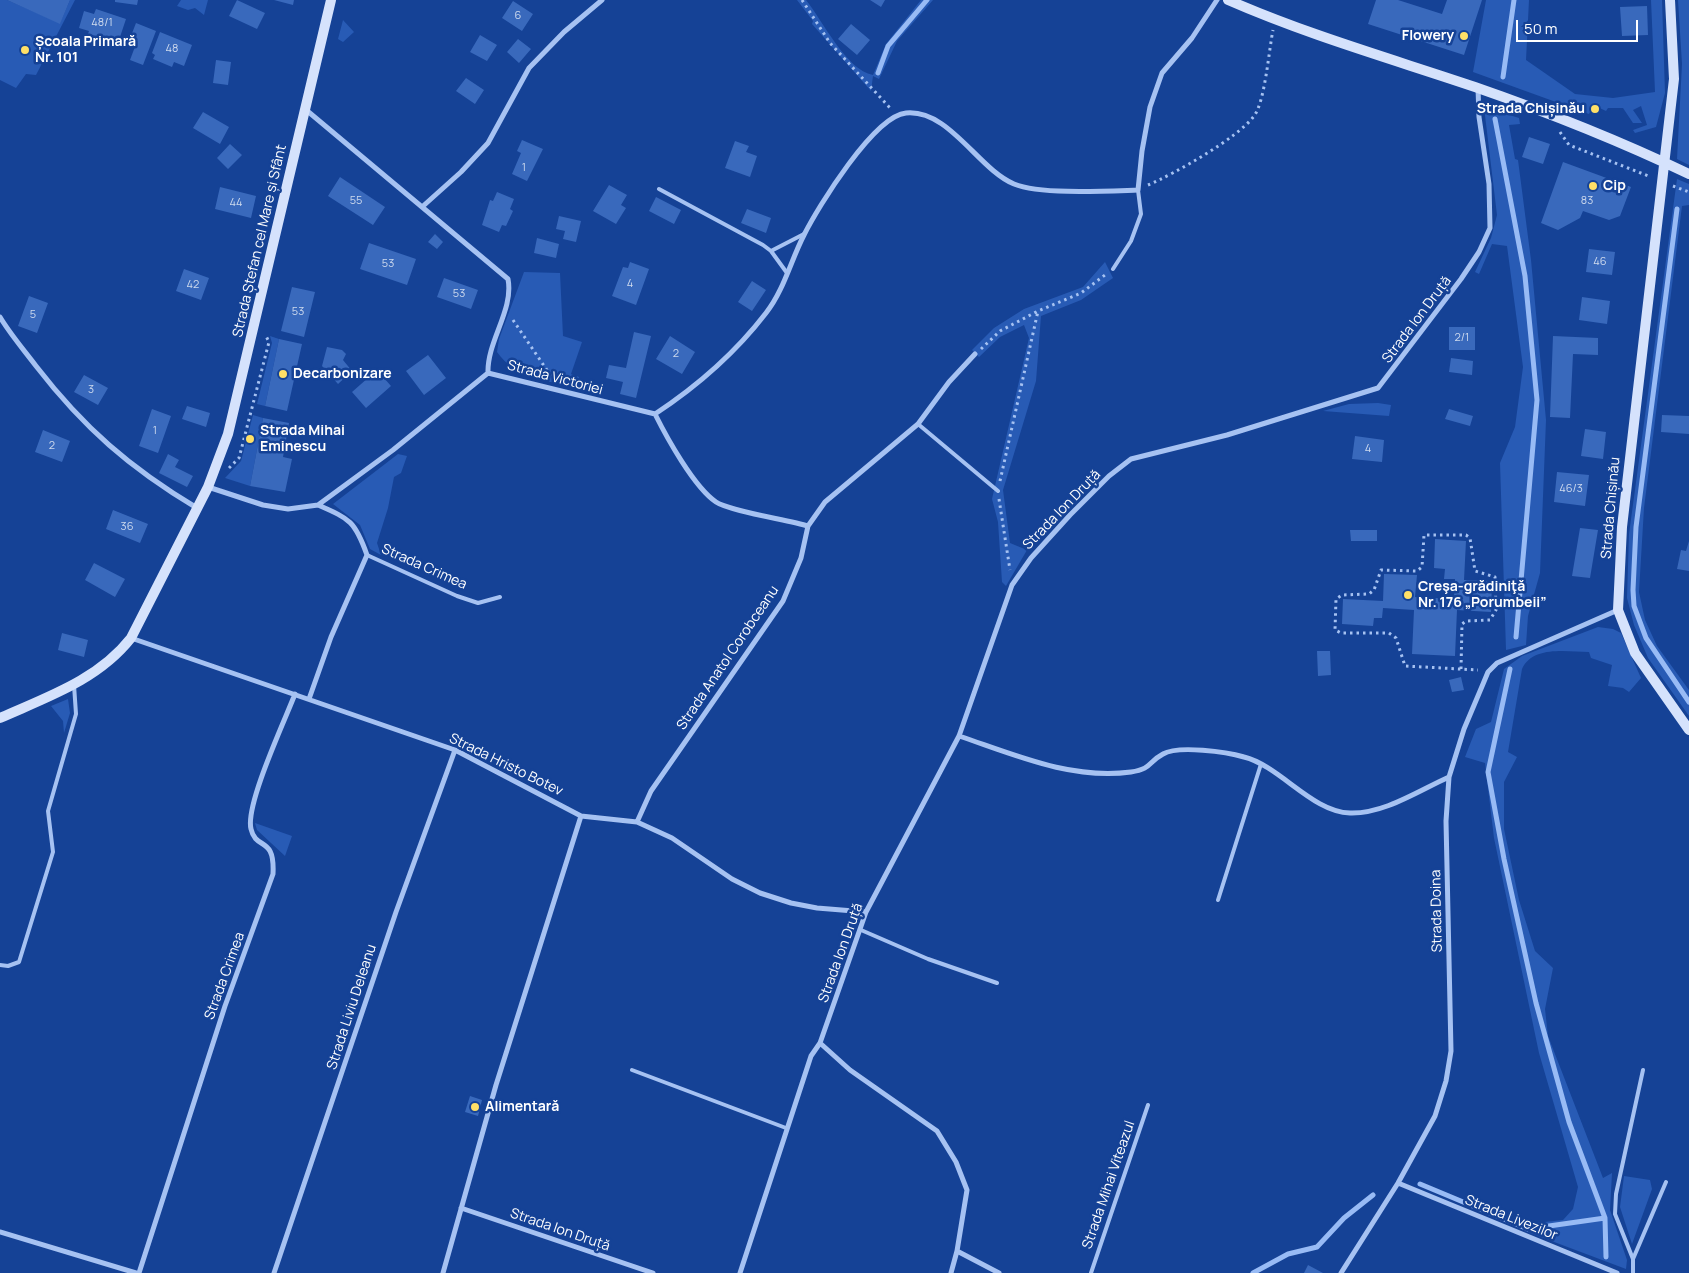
<!DOCTYPE html>
<html>
<head>
<meta charset="utf-8">
<style>
  body { margin:0 }
  #map { position:relative; width:1689px; height:1273px; overflow:hidden; background:#154296; font-family:Manrope,sans-serif }
  canvas { display:block }
  .scale { position:absolute; left:1516px; top:20px; width:122px; height:22px; box-sizing:border-box; border:2px solid #fff; border-top:0; padding-left:6px; font-size:15px; line-height:18px; white-space:nowrap; color:#fff; -webkit-text-stroke:4px #154296; paint-order:stroke }
</style>
</head>
<body>
<div id="map">
<canvas width="1689" height="1273"></canvas>
<div class="scale">50 m</div>
</div>
<script>
const c = document.querySelector('canvas').getContext('2d');
c.lineJoin = 'round';
function paint(path, color) {
  c.fillStyle = color;
  c.fill(path, 'evenodd');
}
function trace(path, color, width, dash) {
  c.strokeStyle = color;
  c.lineWidth = width;
  c.lineCap = dash ? 'butt' : 'round';
  c.setLineDash(dash || []);
  c.stroke(path);
}
function label(font, color, halo, rows, align = 'center') {
  c.font = font + ' Manrope,sans-serif';
  c.lineWidth = 5;
  c.setLineDash([]);
  c.textBaseline = 'middle';
  c.strokeStyle = halo;
  c.fillStyle = color;
  for (const [text, x, y, turn = 0] of rows) {
    c.save();
    c.translate(x, y);
    c.rotate((+turn || 0) * Math.PI / 180);
    c.textAlign = isNaN(turn) ? turn : align;
    if (halo) c.strokeText(text, 0, 0);
    c.fillText(text, 0, 0);
    c.restore();
  }
}
paint(new Path2D(`
  M0 0H7L60 23 70 0H75L36 75 26 74 16 88 0 80Z
  M181 0H208L204 15 195 8 188 10 177 6Z
  M797 0H806C823 21 846 70 873 75L886 44 921 0H933L897 41 879 79 873 76 871 91 812 24 813 21Z
  M1486 0H1529L1526 60 1575 94 1613 98 1655 92 1651 0H1662L1665 93 1656 127 1635 133 1633 130 1647 125 1641 106 1633 110 1642 123H1633L1623 108H1608L1606 111 1593 105 1589 114 1473 72Z
  M1678 0H1689V165L1677 159 1682 64Z
  M343 20 354 32 343 42 338 39Z
  M1484 107 1519 118 1520 124 1509 125 1515 159 1518 160 1531 260 1546 420 1540 573 1528 616 1526 645 1506 650 1500 463 1515 427 1523 367 1507 246 1492 244 1479 274 1475 272 1491 238 1497 215Z
  M1677 179 1689 184V205L1682 206 1644 508 1639 592 1645 620 1657 646 1689 690V716L1648 658 1634 625 1627 598 1629 534Z
  M1105 262 1113 278 1081 300 1041 316 1036 381 1003 490 1010 543 1027 550 1006 586 1002 582 998 522 992 499 1029 338 1024 325 1000 337 979 357 972 350 994 328 1024 309 1083 287Z
  M524 272 560 273 563 336 582 342 571 374 579 377 576 387C547 381 515 378 497 352L499 339Z
  M270 336 279 339 265 406 257 404 272 343Z
  M1378 403 1391 405 1389 416 1323 411 1349 404Z
  M253 415 263 418 250 486 225 478 241 461Z
  M398 454 407 456 401 473 394 477 388 508 377 543 381 555 370 549 360 525 333 504Z
  M1598 627 1613 629 1621 633 1641 678 1629 692 1623 688 1608 686 1612 665 1591 658 1589 652C1568 652 1533 645 1522 669L1508 752 1517 757 1504 782V829L1519 900 1535 951 1553 968 1545 1009 1548 1036 1603 1178 1612 1173 1610 1210 1627 1260 1626 1269 1525 1231 1526 1224 1563 1220 1573 1209 1578 1187 1539 1053 1494 838 1485 763 1465 757 1476 729 1491 722 1504 669 1522 656Z
  M68 699 70 713 64 733 63 721 51 706Z
  M255 823 292 836 285 856 257 830Z
  M1624 1176 1650 1180 1652 1189 1632 1244 1620 1207Z`), '#285bb5');
trace(new Path2D(`
  M878 73 888 46 927 0
  M1503 77 1514 0
  M1495 119 1525 276 1537 400 1516 637
  M1677 209 1636 527 1633 590 1634 606 1646 638 1689 702
  M1510 669 1488 772 1504 859 1536 1003 1569 1122 1605 1218 1606 1257
  M1420 1184 1528 1229 1605 1218
  M1253 1273 1288 1254 1317 1247 1344 1218 1373 1195`), '#98bbf5', 5);
paint(new Path2D(`
  M7 0H70L60 24Z
  M115 0H138L137 5 115 2Z
  M237 0 265 13 257 29 229 16Z
  M274 0H294L293 5Z
  M870 0H885L881 7Z
  M1376 0H1398L1442 14 1447 0H1482L1464 55 1368 24Z
  M513 1 533 14 522 31 502 18Z
  M1647 6 1648 35 1622 36 1620 7Z
  M96 9 126 19 118 43 88 34 89 31 79 28 84 11 94 14Z
  M136 23 156 31 143 65 130 60 136 44 129 41Z
  M851 24 870 40 857 55 838 39Z
  M160 32 192 45 184 66 174 62 172 67 153 59 155 55 152 53Z
  M480 35 497 45 487 61 470 52Z
  M518 39 531 49 519 63 507 52Z
  M216 60 231 62 228 85 213 83Z
  M466 78 484 90 475 104 456 91Z
  M1593 105 1600 108 1598 114 1590 111Z
  M203 112 229 127 220 144 193 128Z
  M1529 137 1550 144 1543 164 1522 157Z
  M522 140 543 149 527 181 512 174 521 153 517 151Z
  M735 141 749 146 746 152 757 156 750 177 725 168Z
  M230 144 242 155 228 169 217 158Z
  M1563 162 1631 187 1620 216 1609 220 1583 211 1580 218 1558 230 1541 223Z
  M340 177 385 207 373 225 328 196Z
  M609 185 627 195 621 205 626 208 616 224 593 211Z
  M220 187 256 196 251 218 215 209Z
  M497 192 514 199 510 209 513 211 506 226 502 225 499 232 482 225 490 200 493 201Z
  M656 197 681 210 674 224 649 211Z
  M747 209 771 218 766 233 741 223Z
  M559 216 581 221 576 242 563 239 565 231 556 229Z
  M435 234 443 242 437 249 428 242Z
  M537 238 559 244 556 258 534 253Z
  M369 243 416 259 407 285 360 269Z
  M1589 249 1615 252 1612 275 1586 272Z
  M630 262 649 269 636 305 612 296 623 267 628 268Z
  M184 269 209 278 201 300 176 291Z
  M444 278 478 290 471 309 437 297Z
  M752 281 766 290 752 311 738 302Z
  M292 287 315 292 304 337 281 331Z
  M29 296 48 303 37 333 18 326Z
  M1582 297 1610 301 1607 324 1579 320Z
  M1449 327H1475V350H1449Z
  M634 332 651 336 636 398 620 394 623 382 606 378 609 365 626 368Z
  M670 336 695 352 682 374 656 359Z
  M1553 336 1598 338V355L1573 354 1570 418 1550 417Z
  M279 339 302 344 287 411 265 406Z
  M327 347 342 350 346 354 343 360 352 371 338 384 322 366Z
  M428 355 446 378 424 395 406 371Z
  M1451 358 1473 361 1472 375 1449 372Z
  M377 370 391 386 366 408 352 392Z
  M84 375 108 388 98 405 74 392Z
  M187 406 210 413 206 427 182 419Z
  M152 409 171 416 158 453 139 446Z
  M1449 409 1473 416 1470 426 1445 419Z
  M1662 415 1689 416V434L1661 432Z
  M263 418 289 423 283 457 292 459 285 492 250 486Z
  M1585 429 1606 432 1603 459 1581 456Z
  M43 430 70 441 62 462 35 452Z
  M1355 436 1384 440 1382 462 1352 459Z
  M168 454 179 460 175 467 193 476 187 487 159 473Z
  M1557 472 1589 475 1585 506 1554 502Z
  M113 510 148 524 140 543 106 529Z
  M1580 528 1598 530 1590 578 1572 576Z
  M1350 530H1377V541H1351Z
  M1435 539 1466 541 1464 580 1492 581 1491 612 1457 610 1455 656 1412 654 1414 610 1383 608 1382 618H1374L1373 626 1342 624 1343 599 1383 601 1384 574 1417 575 1415 597 1454 599 1455 579H1444L1445 569 1434 568Z
  M1689 541V571L1677 569 1681 550 1686 551Z
  M94 563 125 579 115 597 85 580Z
  M62 633 88 640 84 657 58 650Z
  M1317 651H1330L1331 675 1318 676Z
  M1461 677 1464 690 1452 692 1449 680Z
  M470 1096 482 1100 478 1116 465 1112Z
  M1308 1265 1323 1273H1304Z`), '#3969bc');
trace(new Path2D(`
  M802 0 830 43 891 109
  M1560 132 1569 145 1651 177
  M1148 185C1174 174 1238 138 1254 116 1265 102 1269 49 1273 30
  M1673 186 1689 192
  M513 320 553 379
  M981 349 1000 331 1038 311 1081 293 1105 275
  M229 468 239 458 269 342 265 334
  M1000 481 1038 311
  M999 499 1010 570
  M1461 669 1462 624 1466 621 1490 620 1496 610 1495 577 1475 571 1470 538 1466 535H1424L1422 567 1417 571 1381 570 1374 590 1369 594 1342 595 1336 599 1335 630 1341 633H1389L1396 638 1405 666 1478 670`), '#a6c2f2', 3, [2.5, 4]);
trace(new Path2D(`
  M659 189 763 245 771 251 787 273
  M771 251 804 234
  M1113 269 1131 241 1141 214 1138 190
  M918 424 998 491
  M367 555 457 596 478 603 500 597
  M1218 900 1261 764
  M861 930 928 959 997 983
  M0 965 8 966 19 962 53 852 48 811 76 714 74 685
  M632 1070 786 1128
  M1633 1259 1666 1182
  M1091 1273 1148 1105
  M1633 1273V1259L1615 1214 1616 1194 1643 1070`), '#a6c2f2', 4);
trace(new Path2D(`
  M305 109 508 279C514 310 487 341 488 373
  M422 207 461 172 488 143 529 68 564 32 602 0
  M0 317C10 334 24 350 36 366 84 428 130 468 197 508
  M488 373 655 414
  M655 414C696 387 736 352 766 313 784 290 791 260 804 235 818 207 874 116 906 113 949 109 978 169 1014 184 1041 195 1108 191 1138 190L1142 151 1150 107 1162 73 1192 38 1217 0
  M655 414C667 438 694 487 716 502 729 511 789 520 808 526
  M208 487 263 505 288 509 318 505 393 450 488 373
  M131 638 455 750 581 816 637 822 672 838 732 879 760 893 791 903 817 908 866 912
  M309 699 331 637 367 555C355 521 350 519 318 505
  M959 736C1015 755 1071 780 1131 772 1152 769 1148 762 1163 754 1178 745 1227 752 1244 757 1280 766 1312 812 1350 813 1384 814 1418 791 1449 777
  M637 822 651 791 783 601 801 558 808 526 825 502 918 424 949 382 975 354
  M820 1043 850 1070 937 1131 956 1162 967 1190 957 1251 999 1273
  M1398 1183 1617 1273
  M461 1208 653 1273
  M0 1232 136 1273
  M139 1273 225 1006 273 874C275 835 256 851 251 829 245 805 285 720 295 694
  M274 1273 396 912 455 750
  M443 1273 496 1085 581 816
  M740 1273 811 1056 820 1043 866 912 959 736 1012 585 1031 558 1070 515 1109 476 1131 459 1227 435 1378 388 1461 279 1479 252 1490 228 1489 184 1479 117 1478 88
  M951 1273 957 1251
  M1341 1273 1398 1183 1435 1116 1446 1081 1451 1051 1446 821 1449 777 1464 729 1483 684 1488 672 1497 663 1618 610`), '#a6c2f2', 5);
trace(new Path2D(`
  M1228 0C1308 35 1392 59 1475 87 1547 112 1620 141 1689 174
  M1670 0 1674 79 1622 527 1618 610 1635 653 1689 730
  M0 718C47 697 98 680 131 638L208 487 228 434 331 0`), '#d5e2fc', 10);
for (const [x, y, r, color] of [
  [1464,36,5,"#ffe067"],
  [25,50,5,"#ffe067"],
  [1595,109,5,"#ffe067"],
  [1593,186,5,"#ffe067"],
  [283,374,5,"#ffe067"],
  [250,439,5,"#ffe067"],
  [1408,595,5,"#ffe067"],
  [475,1107,5,"#ffe067"]
]) {
  const dot = new Path2D();
  dot.arc(x, y, r, 0, 2 * Math.PI);
  c.fillStyle = color;
  c.fill(dot);
  trace(dot, '#154296', 2);
}
label('11px', '#cedaee', null, [
  ["6",518,16],
  ["48/1",102,23],
  ["48",172,49],
  ["1",524,168],
  ["55",356,201],
  ["83",1587,201],
  ["44",236,203],
  ["46",1600,262],
  ["53",388,264],
  ["4",630,284],
  ["42",193,285],
  ["53",459,294],
  ["53",298,312],
  ["5",33,315],
  ["2/1",1462,338],
  ["2",676,354],
  ["3",91,390],
  ["1",155,431],
  ["2",52,446],
  ["4",1368,449],
  ["46/3",1571,489],
  ["36",127,527]
]);
label('bold 14px', '#fff', '#154296', [
  ["Flowery",1454,36,"right"],
  ["Școala Primară",35,42],
  ["Nr. 101",35,58],
  ["Strada Chișinău",1585,109,"right"],
  ["Cip",1603,186],
  ["Decarbonizare",293,374],
  ["Strada Mihai",260,431],
  ["Eminescu",260,447],
  ["Creşa-grădiniţă",1418,587],
  ["Nr. 176 „Porumbeii”",1418,603],
  ["Alimentară",485,1107]
], 'left');
label('14px', '#fff', '#154296', [
  ["Strada Ștefan cel Mare și Sfânt",260,241,-77],
  ["Strada Ion Druță",1417,320,-53],
  ["Strada Victoriei",555,378,15],
  ["Strada Chișinău",1611,508,-85],
  ["Strada Ion Druță",1062,510,-46],
  ["Strada Crimea",424,567,24],
  ["Strada Anatol Corobceanu",728,658,-56],
  ["Strada Hristo Botev",506,765,26],
  ["Strada Doina",1437,911,-91],
  ["Strada Ion Druță",841,953,-70],
  ["Strada Crimea",225,976,-70],
  ["Strada Liviu Deleanu",352,1007,-72],
  ["Strada Mihai Viteazul",1109,1185,-71],
  ["Strada Livezilor",1511,1218,22],
  ["Strada Ion Druță",560,1230,19]
]);
</script>
</body>
</html>
